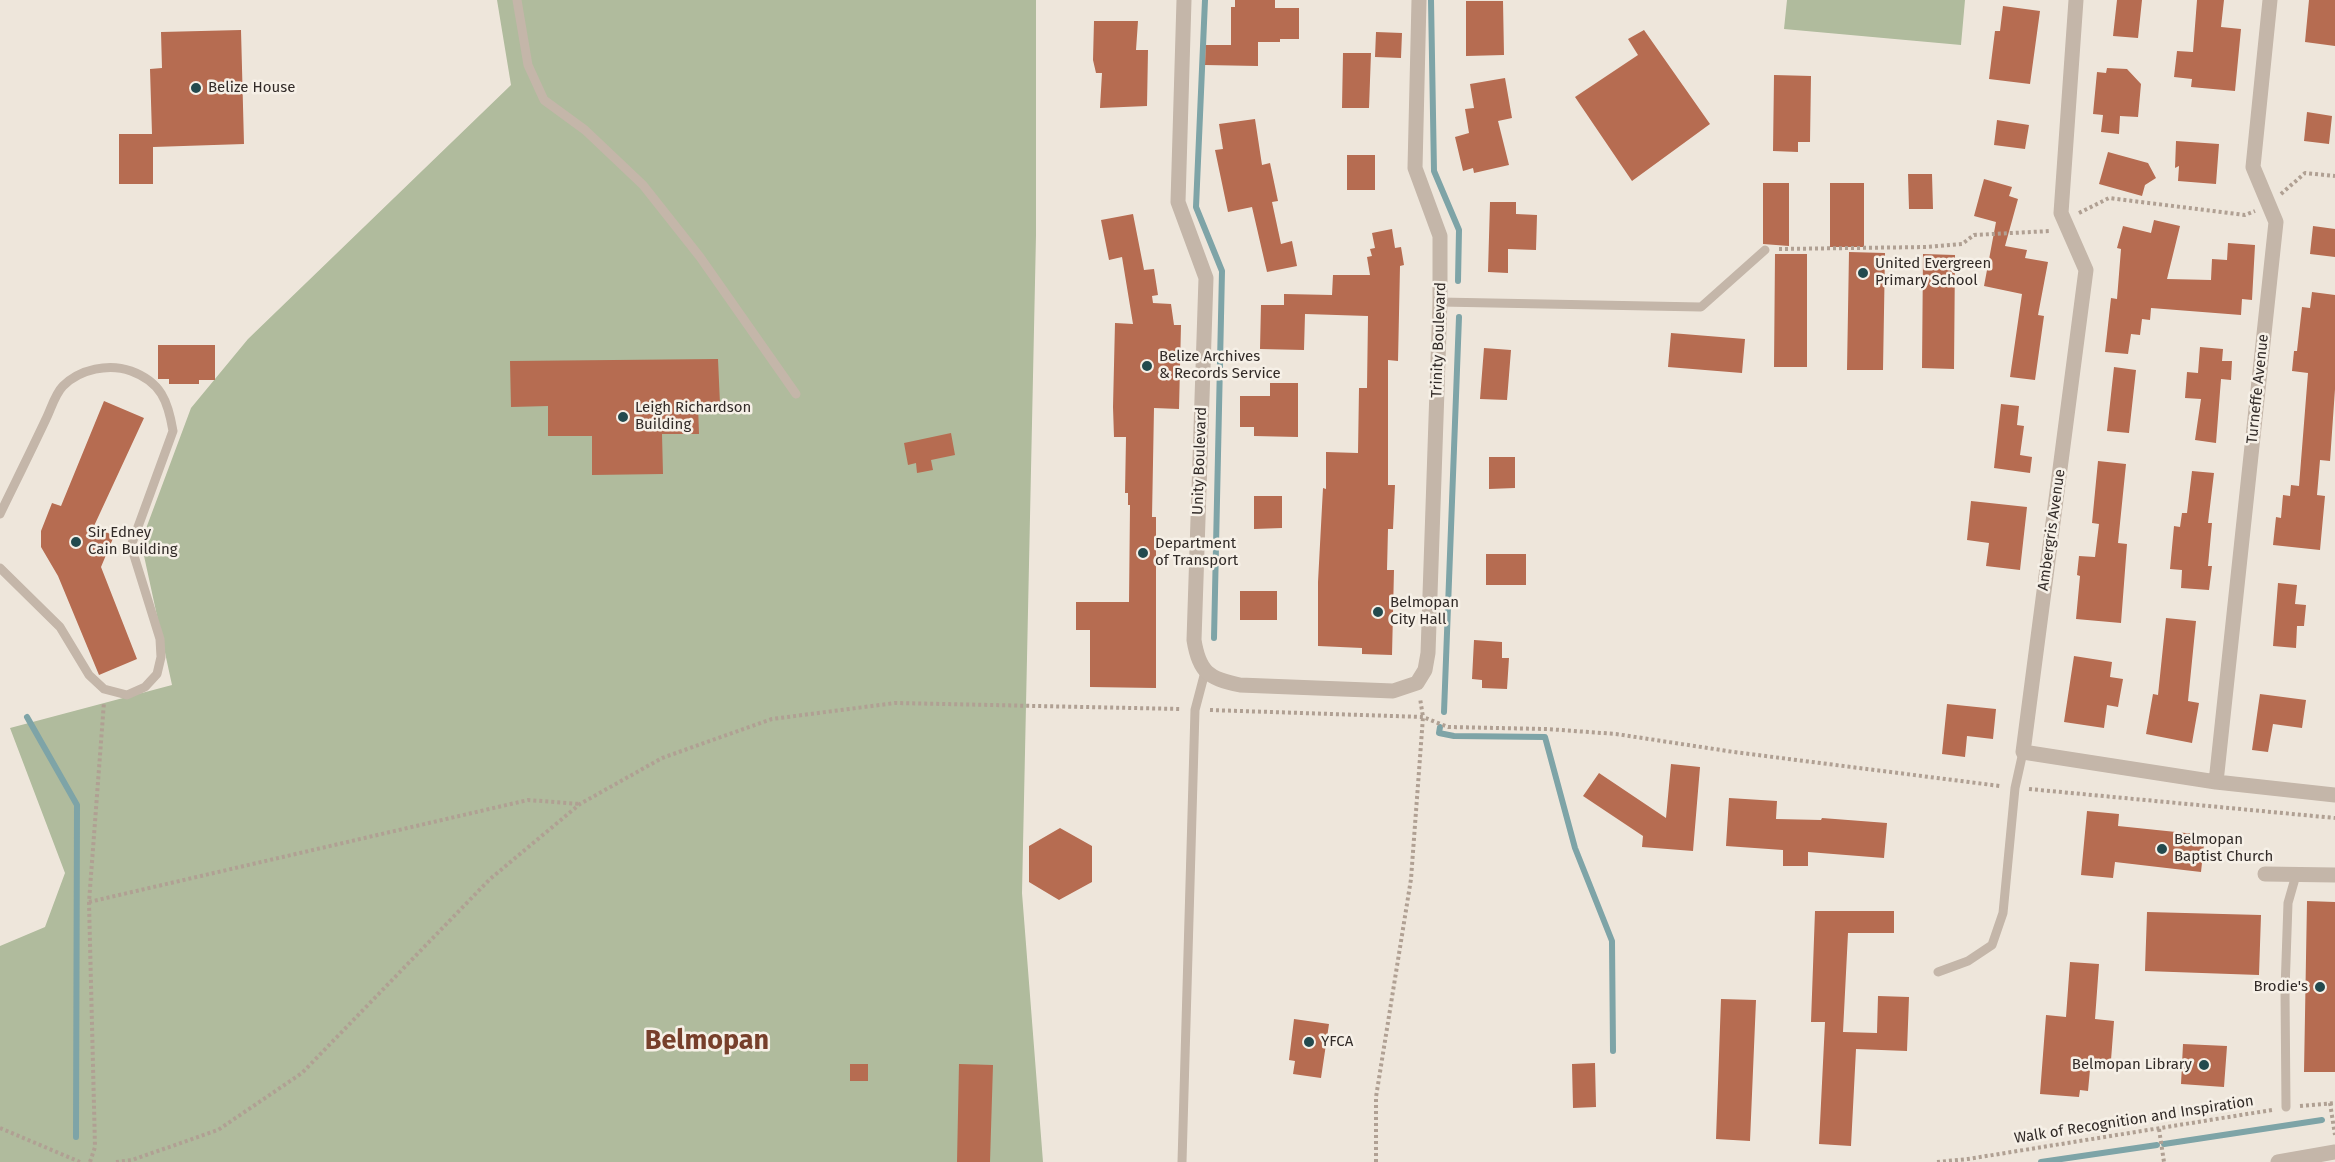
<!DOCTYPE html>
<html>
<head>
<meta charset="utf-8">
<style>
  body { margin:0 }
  canvas { display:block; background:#eee6db }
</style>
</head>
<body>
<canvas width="2335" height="1162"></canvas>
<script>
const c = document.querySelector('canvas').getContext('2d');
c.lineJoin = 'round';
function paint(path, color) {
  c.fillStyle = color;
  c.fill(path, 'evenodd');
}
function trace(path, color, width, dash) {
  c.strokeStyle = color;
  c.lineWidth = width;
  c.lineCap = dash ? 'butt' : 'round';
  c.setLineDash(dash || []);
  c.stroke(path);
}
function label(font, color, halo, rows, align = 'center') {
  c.font = font + ' "Fira Sans",sans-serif';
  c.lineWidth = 5;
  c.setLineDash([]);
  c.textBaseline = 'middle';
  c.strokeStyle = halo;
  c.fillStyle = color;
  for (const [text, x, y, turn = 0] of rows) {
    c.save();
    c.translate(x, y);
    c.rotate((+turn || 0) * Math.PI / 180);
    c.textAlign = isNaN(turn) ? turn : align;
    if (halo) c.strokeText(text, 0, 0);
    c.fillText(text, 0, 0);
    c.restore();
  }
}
paint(new Path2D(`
  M497 0H1036V235L1022 893 1043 1162H0V946L45 927 65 873 10 728 172 685 141 542 191 408 248 339 511 85Z
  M1787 0H1965L1961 45 1784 29Z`), '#b0bb9d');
trace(new Path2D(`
  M1205 0 1196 207 1222 271 1214 638
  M1431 0 1434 171 1459 230 1458 281
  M1444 712 1459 317
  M27 717 77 805 76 1137
  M1440 727 1439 733 1454 736 1545 737 1575 848 1612 941 1613 1051
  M2164 1144 2322 1120
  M2041 1162 2157 1145`), '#7ea4a7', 6);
paint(new Path2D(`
  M1235 0H1275V8H1299V39H1280V42H1258V66L1205 65 1206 45H1231V7H1235Z
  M2117 0H2142L2138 38 2113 36Z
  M2197 0H2224L2221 27 2241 29 2235 91 2191 87 2192 79 2174 77 2177 51 2193 52Z
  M2309 0H2335V46L2305 42Z
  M1466 1H1503L1504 55 1466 56Z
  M2003 6 2040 11 2030 84 1989 79 1995 31H2000Z
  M1094 21H1138L1136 50H1148L1147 106 1100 108 1102 73H1096L1093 60Z
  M241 30 244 144 153 147V184H119V134H152L150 69 162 68 161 32Z
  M1644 30 1710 124 1632 181 1575 97 1638 55 1628 39Z
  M1376 32 1402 33 1401 58 1375 57Z
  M1343 53H1371L1369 108H1342Z
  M2107 68 2127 69 2141 84 2138 117 2120 116 2119 134 2101 132 2103 115 2093 114 2097 72 2106 73Z
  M1774 75 1811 76 1810 142H1798V152L1773 151Z
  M1505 78 1512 118 1498 121 1509 165 1474 173 1473 168 1463 171 1455 137 1469 133 1465 109 1474 108 1470 84Z
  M2307 112 2332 116 2329 144 2304 141Z
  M1255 119 1262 165 1270 163 1278 201 1272 202 1281 244 1292 241 1297 266 1267 272 1252 207 1228 212 1215 150 1223 149 1219 124Z
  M1997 120 2029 125 2025 149 1994 145Z
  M2176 141 2219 144 2216 184 2178 181 2179 166 2175 168Z
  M2108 152 2148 163 2156 178 2145 185 2142 196 2099 184Z
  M1347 155H1375V190H1347Z
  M1908 174H1932L1933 209H1909Z
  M1984 179 2012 187 2009 196 2018 199 2005 246 2027 250 2025 258 2048 262 2038 315 2044 316 2035 380 2010 377 2022 294 1984 286 1996 222 1974 216Z
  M1763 183H1789V246L1763 244Z
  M1830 183H1864V247H1830Z
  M1490 202H1516V214L1537 215 1536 250 1508 249V273L1488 272Z
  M1133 214 1144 270 1154 269 1158 295 1152 296 1153 303 1171 304 1174 325H1181L1179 409 1154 408 1152 517H1156V688L1090 687V630H1076V602H1129L1130 505H1128V493H1125L1126 437H1114L1113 407 1115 323 1133 324 1122 257 1109 260 1101 220Z
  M2154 220 2180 226 2167 279 2211 280 2212 259 2227 260 2228 243 2255 245 2252 300 2242 299 2241 315 2151 308 2150 320 2142 319 2140 335 2131 334 2128 354 2105 352 2111 298 2117 299 2121 249 2117 248 2123 226 2151 233Z
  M2313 226 2335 229V257L2310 254Z
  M1392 229 1395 248 1401 247 1404 265 1400 266 1398 361 1388 360V485H1395L1393 529H1388L1387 570H1394L1392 655 1362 654V648L1318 646V582L1323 488 1326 489V452L1358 453 1359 388H1367L1368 316 1305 314 1304 350 1260 349 1261 305H1284V294L1332 295 1333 275H1370L1367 257 1372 256 1370 249 1375 248 1372 233Z
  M1849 252 1885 253 1883 370H1847Z
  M1775 254H1807V367H1774Z
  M1923 254 1955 255 1954 369 1922 368Z
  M2312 292 2335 295V389L2330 461 2320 460 2317 495 2325 496 2320 550 2273 545 2276 517 2281 518 2283 495 2290 496 2291 485 2299 486 2308 373 2292 371 2294 351H2297L2302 307 2310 308Z
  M1671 333 1745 339 1742 373 1668 367Z
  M158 345H215V380H199V384H169V379H158Z
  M2200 347 2223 349 2222 361H2232L2231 380 2221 379 2216 443 2195 440 2201 399 2185 398 2187 372 2198 373Z
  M1484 348 1511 350 1507 400 1480 399Z
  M718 359 720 404 698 405 699 434H662L663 474 592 475V436H548V406L511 407 510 361Z
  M2114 367 2136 370 2129 433 2107 431Z
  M1270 383H1298V437L1254 436V427H1240V396H1270Z
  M104 401 144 418 94 526 114 536 101 567 137 659 99 675 58 576 41 547V531L52 503 61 506Z
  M2001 404 2019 406 2017 425 2024 426 2020 455 2032 457 2030 473 1994 468Z
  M951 433 955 455 931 460 933 470 917 473 916 463 908 465 904 443Z
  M1489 457H1515V488L1489 489Z
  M2098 461 2126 464 2118 543 2127 544 2121 623 2076 619 2080 576 2077 575 2079 556 2095 557 2099 524 2092 523Z
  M2192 471 2214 473 2208 523H2212L2208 566H2212L2209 590 2181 588 2182 570 2170 569 2174 526 2180 527 2182 513H2187Z
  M1254 496H1282V528L1254 529Z
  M1971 501 2027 507 2020 570 1986 566 1989 543 1967 540Z
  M1486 554H1526V585H1486Z
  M2278 583 2297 585 2295 604 2306 605 2304 626H2297L2296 648 2273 646Z
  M1240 591H1277V620H1240Z
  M2166 618 2196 621 2188 701 2199 703 2192 743 2146 734 2153 694 2158 695Z
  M1474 640 1502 642V658H1509L1507 689 1482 688V680L1472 679Z
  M2074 656 2112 662 2110 677 2123 679 2118 707 2107 705 2104 728 2064 722Z
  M2260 694 2306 700 2302 728 2273 724 2268 752 2252 750Z
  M1947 704 1996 709 1993 739 1967 736 1965 757 1942 754Z
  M1671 764 1700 767 1693 851 1642 847 1643 836 1583 796 1599 773 1666 818Z
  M1729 798 1777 801 1776 819 1821 820 1822 818 1887 823 1884 858 1808 852V866H1783V850L1726 846Z
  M2087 811 2119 814 2118 826 2205 835 2201 872 2115 862 2113 878 2081 875Z
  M1060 828 1092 846V882L1059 900 1029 882V846Z
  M2307 901 2335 902V1072H2304Z
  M1815 911H1894V933H1848L1843 1032 1877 1033 1878 996 1909 997 1907 1051 1856 1049 1851 1146 1819 1144 1825 1022H1811Z
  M2147 912 2261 915 2259 975 2145 971Z
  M2070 962 2099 964 2095 1019 2114 1021 2111 1060 2091 1059 2088 1091 2080 1090 2079 1097 2040 1094 2046 1015 2066 1017Z
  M1721 999 1756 1000 1750 1141 1716 1139Z
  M1294 1019 1329 1024 1321 1078 1293 1074 1295 1061 1289 1060Z
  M2183 1044 2227 1046 2224 1087 2181 1084Z
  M1595 1063 1596 1107 1573 1108 1572 1064Z
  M850 1064H868V1081H850Z
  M959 1064 993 1065 990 1162H957Z`), '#b66c51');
trace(new Path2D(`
  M2281 194 2305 173 2335 176
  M2079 213 2109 198 2245 215 2255 211
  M1779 249 1927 247 1962 244 1974 235 2050 231
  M1210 710 1423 717 1448 727 1547 729 1616 734 1734 752 2000 786
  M2029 789 2335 818
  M89 902 528 800 580 804
  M2330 1103 2335 1135
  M2300 1106 2335 1103
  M0 1128 80 1162
  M2159 1129 2164 1162
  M90 1162 95 1147 89 902 104 702
  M116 1162 132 1160 218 1130 302 1073 490 879 580 804 662 758 772 719 895 703 1181 709
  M1376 1162V1097L1411 879 1423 717 1420 698
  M1937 1162 1968 1159 2272 1110`), '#b0a093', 4, [3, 3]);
trace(new Path2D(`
  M517 0 528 65 544 100 585 130 643 185 700 257 796 394
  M1440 302 1701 307 1765 250
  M0 514C15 483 31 451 46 419 51 409 55 394 63 386 80 369 109 363 131 371 161 382 168 401 173 431L131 546 160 639 161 657 157 674 145 687 127 695 104 689 89 675 60 627 0 568
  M1938 972 1968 961 1992 945 2003 913 2015 788 2023 752
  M2286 1107 2285 990 2288 903 2296 875
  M1182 1162 1195 710 1205 672`), '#c4b6a9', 9);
trace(new Path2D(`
  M1184 0 1178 202 1206 278 1194 640C1199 672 1209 679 1240 685L1393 691 1417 683 1425 670 1428 653 1440 302V236L1415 168 1419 0
  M2076 0 2061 213 2086 270 2023 752 2216 782 2335 795
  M2216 782 2276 222 2253 167 2270 0
  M2265 874 2335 875
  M2278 1162 2335 1152`), '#c4b6a9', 15);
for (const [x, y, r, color] of [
  [196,88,6,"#234a4e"],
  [1863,273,6,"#234a4e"],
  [1147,366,6,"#234a4e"],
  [623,417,6,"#234a4e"],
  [76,542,6,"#234a4e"],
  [1143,553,6,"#234a4e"],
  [1378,612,6,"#234a4e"],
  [2162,849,6,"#234a4e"],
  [2320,987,6,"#234a4e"],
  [1309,1042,6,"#234a4e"],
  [2204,1065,6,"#234a4e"]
]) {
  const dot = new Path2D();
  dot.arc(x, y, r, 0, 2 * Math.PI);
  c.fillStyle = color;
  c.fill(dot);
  trace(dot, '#f6f0e7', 2);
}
label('15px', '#322b28', '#f6f0e7', [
  ["Belize House",208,88],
  ["United Evergreen",1875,264],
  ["Primary School",1875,281],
  ["Belize Archives",1159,357],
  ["& Records Service",1159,374],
  ["Leigh Richardson",635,408],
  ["Building",635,425],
  ["Sir Edney",88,533],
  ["Cain Building",88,550],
  ["Department",1155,544],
  ["of Transport",1155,561],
  ["Belmopan",1390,603],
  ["City Hall",1390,620],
  ["Belmopan",2174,840],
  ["Baptist Church",2174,857],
  ["Brodie's",2308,987,"right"],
  ["YFCA",1321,1042],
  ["Belmopan Library",2192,1065,"right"]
], 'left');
label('15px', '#322b28', '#f6f0e7', [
  ["Trinity Boulevard",1439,340,-88],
  ["Turneffe Avenue",2258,389,-84],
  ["Unity Boulevard",1200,461,-88],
  ["Ambergris Avenue",2052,530,-82],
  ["Walk of Recognition and Inspiration",2134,1120,-9]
]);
label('bold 27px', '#773f2b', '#f6f0e7', [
  ["Belmopan",707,1041]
]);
</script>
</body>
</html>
